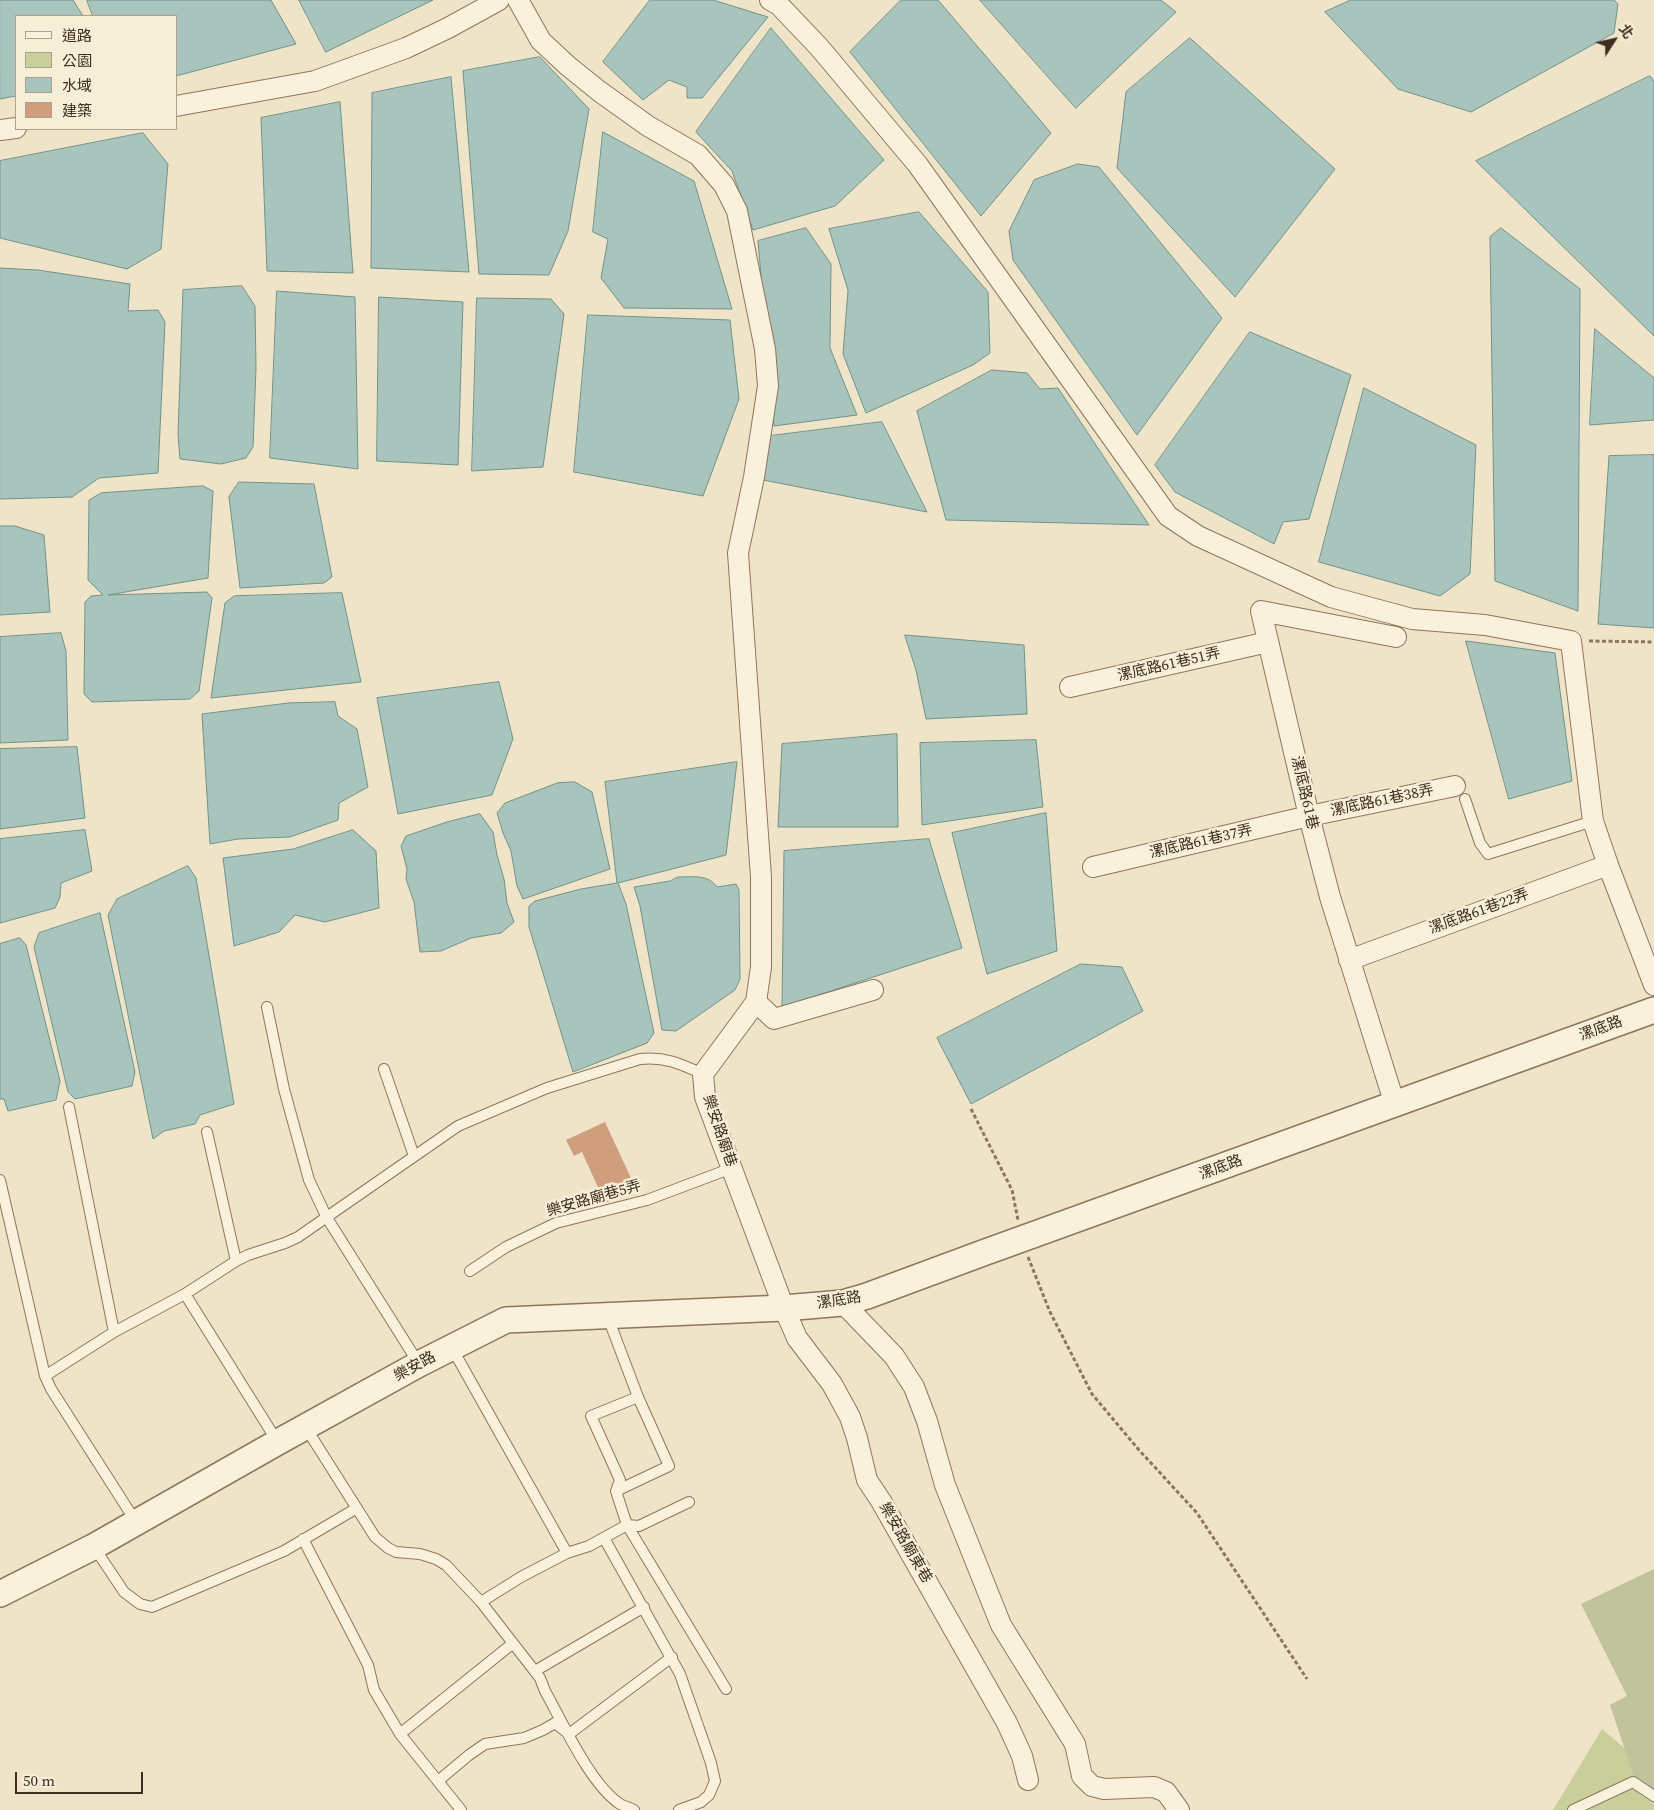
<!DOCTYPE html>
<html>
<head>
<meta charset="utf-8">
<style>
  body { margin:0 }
  #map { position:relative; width:1654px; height:1810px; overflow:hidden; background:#f0e4c8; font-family:"Source Serif 4","Noto Sans TC",serif }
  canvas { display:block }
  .legend { position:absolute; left:15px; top:15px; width:162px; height:115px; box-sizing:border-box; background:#f7eed8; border:1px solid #ada18e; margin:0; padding:6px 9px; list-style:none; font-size:15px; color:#3d2e20 }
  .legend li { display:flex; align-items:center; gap:10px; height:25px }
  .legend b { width:25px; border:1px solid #ada18e }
  .north { position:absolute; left:1589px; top:15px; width:50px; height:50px; -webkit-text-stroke:4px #f7eed8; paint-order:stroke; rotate:55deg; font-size:14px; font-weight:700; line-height:20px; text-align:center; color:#3d2e20 }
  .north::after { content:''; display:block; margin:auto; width:18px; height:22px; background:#3d2e20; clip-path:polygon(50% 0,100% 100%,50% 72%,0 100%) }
  .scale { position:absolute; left:15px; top:1772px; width:128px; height:22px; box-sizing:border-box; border:2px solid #3d2e20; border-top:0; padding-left:6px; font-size:15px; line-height:18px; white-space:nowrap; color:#3d2e20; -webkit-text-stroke:4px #f7eed8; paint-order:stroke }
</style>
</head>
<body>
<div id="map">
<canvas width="1654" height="1810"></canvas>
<ul class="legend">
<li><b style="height:6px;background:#faf1dc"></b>道路</li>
<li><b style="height:14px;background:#c9cf9b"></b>公園</li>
<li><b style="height:14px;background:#a9c4bc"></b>水域</li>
<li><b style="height:14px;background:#cf9f7d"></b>建築</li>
</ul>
<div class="north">北</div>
<div class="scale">50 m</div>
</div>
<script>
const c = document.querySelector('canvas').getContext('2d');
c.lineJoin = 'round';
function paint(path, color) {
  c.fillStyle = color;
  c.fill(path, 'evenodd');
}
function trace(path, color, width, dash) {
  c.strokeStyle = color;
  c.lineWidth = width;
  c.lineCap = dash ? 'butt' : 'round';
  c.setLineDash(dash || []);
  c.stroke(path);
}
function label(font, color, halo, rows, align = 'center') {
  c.font = font + ' "Source Serif 4","Noto Sans TC",serif';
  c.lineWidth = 5;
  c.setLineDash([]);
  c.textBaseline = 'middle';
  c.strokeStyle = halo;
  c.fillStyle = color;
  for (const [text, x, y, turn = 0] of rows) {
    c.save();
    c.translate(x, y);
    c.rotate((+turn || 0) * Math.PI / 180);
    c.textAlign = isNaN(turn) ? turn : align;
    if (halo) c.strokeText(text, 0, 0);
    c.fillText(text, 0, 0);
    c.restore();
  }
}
paint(new Path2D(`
  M1602 1729 1654 1773V1810H1553Z`), '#c9cf9b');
paint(new Path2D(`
  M1654 1569V1797L1637 1786 1610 1705 1627 1696 1581 1604Z`), '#bfc49a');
const water = new Path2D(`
  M0 0H73L83 16H16V96L0 99Z
  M87 0H271L296 44 176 76V16H93Z
  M299 0H433L326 52Z
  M650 0H713L768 17 702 98H687V87L669 80 643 100 603 62Z
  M901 0H938L1051 133 981 216 850 52Z
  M980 0H1161L1176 12 1076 108Z
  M1351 0H1614L1618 4 1614 33 1471 112 1398 89 1325 12Z
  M771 28 884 160 835 206 753 230 732 171 696 132Z
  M1190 38 1335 169 1235 297 1117 168 1126 92Z
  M540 57 589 109 568 231 549 275 479 274 463 71Z
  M1650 76 1654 81V336L1476 161Z
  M451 77 469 272 371 268 372 93Z
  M340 102 353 273 267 271 261 118Z
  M603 132 694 181 732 309 624 308 601 278 608 239 593 232Z
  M143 133 168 164 161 249 127 269 0 238V161Z
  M1078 164 1099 167 1222 318 1137 435 1013 260 1009 231 1034 180Z
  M919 212 988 292 990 353 973 365 866 413 843 354 848 290 829 229Z
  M806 228 831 264 830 348 857 415 774 426 758 241Z
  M1501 228 1580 289 1578 611 1495 581 1490 237Z
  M0 268 38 270 130 284 128 311 158 310 165 322 158 473 99 478 72 497 0 499Z
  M242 286 255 306 256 368 253 447 246 458 221 464 180 459 178 435 183 290Z
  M277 291 355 297 358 469 270 458Z
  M379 297 463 302 458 465 377 461Z
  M477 298 551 299 564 314 543 467 472 471Z
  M588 315 730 320 739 399 703 496 574 472Z
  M1595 329 1654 378V420L1590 425Z
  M1250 332 1351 375 1309 519 1283 522 1274 544 1175 492 1155 465Z
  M992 370 1027 373 1040 389 1058 388 1149 525 946 520 917 411Z
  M1364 388 1476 445 1470 574 1440 596 1319 562Z
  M882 422 927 512 763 480 770 436Z
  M1654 455V628L1598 624 1609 456Z
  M239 482 314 484 332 577 324 583 240 588 229 497Z
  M203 486 213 491 208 578 108 595 207 592 212 598 199 691 190 699 92 702 84 694 85 602 91 596 103 595 88 580 89 500 101 493Z
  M0 526H15L44 535 50 612 0 615Z
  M342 593 361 682 211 698 225 603 234 596Z
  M61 633 66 651 68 740 0 743V637Z
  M905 635 1024 645 1027 714 926 719 916 670Z
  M1466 641 1555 653 1572 781 1509 799Z
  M499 682 513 739 492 795 398 814 377 698Z
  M335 702 338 716 357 729 368 787 339 803 338 820 290 837 238 839 210 844 202 714 288 703Z
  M897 734 898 827H778L782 744Z
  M1036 740 1043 807 922 825 920 743Z
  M77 747 85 818 0 829V749Z
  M737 762 726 855 618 883 626 904 654 1033 647 1043 573 1072 529 927V906L535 901 581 889 617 883 605 782Z
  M575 782 592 792 610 869 523 899 517 886 511 851 503 833 497 813 505 803 557 783Z
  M1046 813 1057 951 987 974 952 833Z
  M480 814 493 832 497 855 504 879 507 903 514 922 501 933 471 938 441 951 420 952 414 902 406 879 407 869 401 846 406 836 447 822Z
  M85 830 92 871 61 883 60 897 55 908 0 923V839Z
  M353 830 376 851 379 908 325 922 295 915 279 932 234 946 223 858 293 849Z
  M929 839 962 948 782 1007 784 851Z
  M188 866 196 878 234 1104 200 1115 195 1124 164 1131 153 1139 108 915 117 899Z
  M678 877C693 877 708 874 717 887L736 884 739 890 740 979 735 990 676 1031 662 1030 640 906 634 887 670 881Z
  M100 913 135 1072 132 1086 75 1099 68 1092 34 947 39 933Z
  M20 938 26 945 60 1081 56 1100 8 1111 4 1099H0V944Z
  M1081 964 1122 967 1143 1011 971 1104 937 1038Z`);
paint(water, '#a9c4bc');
trace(water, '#6f938a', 1);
paint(new Path2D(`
  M605 1122 637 1191 605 1203 582 1152 574 1156 566 1140Z`), '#cf9f7d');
const service = new Path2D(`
  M1465 799 1480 843 1488 854 1593 821
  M267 1007 284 1089 309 1180 327 1218 419 1364
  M384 1069 414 1156
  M69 1107 114 1332
  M207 1132 236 1261
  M0 1180 45 1376 51 1389 136 1522
  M470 1271 506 1247 556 1223 647 1200 732 1168
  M185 1294 277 1441
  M607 1315 638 1397 669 1466 616 1491
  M452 1348 567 1553
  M45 1376 114 1332 185 1294 236 1261 248 1255 285 1243 298 1237 458 1126 547 1088 640 1059C664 1056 681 1064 703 1074
  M638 1397 591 1416 620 1480 616 1491 627 1525 726 1689
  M306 1428 375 1537 388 1548 396 1552 420 1554 436 1559 446 1565 481 1602 540 1678 545 1691C563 1723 590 1784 620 1804 624 1806 630 1808 634 1810
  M604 1538 680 1674 711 1763 715 1781 709 1795 701 1802 679 1810
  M303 1539 368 1665 374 1690 400 1734 461 1810
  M94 1547 124 1592 140 1604 152 1607 284 1551 357 1508
  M481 1602 521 1577 567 1553 589 1546 627 1525 639 1526 689 1502
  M535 1671 644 1607
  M400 1734 512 1644
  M438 1781 469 1755 485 1744 524 1738 543 1730 555 1723 569 1734 672 1657
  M1573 1810 1633 1782 1654 1796`);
const minor = new Path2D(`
  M518 0 541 41 568 66 599 91 648 126 698 155 724 185 737 211 765 349 768 386 754 477 738 553 761 877V967L756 1002
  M770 0 779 5 819 47 918 165 1168 516 1198 536 1331 597 1412 619 1485 625 1571 641 1593 821 1608 865 1654 985
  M176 106 315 81 406 48 448 28 499 0
  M0 130 16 128
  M1070 687 1268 642
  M1093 867 1309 816 1455 786
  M1349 960 1608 865
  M873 990 774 1019 756 1002 703 1074 705 1097 784 1308 797 1338 832 1384 850 1417 857 1438 867 1480 881 1501 1007 1723 1022 1756 1028 1780
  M1395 1105 1330 897 1309 816 1261 611 1396 637
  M843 1303 894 1356 914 1387 927 1421 945 1485 1001 1625 1075 1744 1082 1776 1092 1786 1104 1789 1154 1787 1166 1792 1179 1810`);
const tertiary = new Path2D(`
  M0 1594 93 1547 278 1442 419 1364 506 1320 784 1308 843 1303 867 1296 983 1253 1654 1010`);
trace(service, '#8d765c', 12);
trace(minor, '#8d765c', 22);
trace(tertiary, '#8d765c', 28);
trace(new Path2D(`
  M1589 641 1654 642
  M971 1109 1012 1190 1018 1220
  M1028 1257 1050 1312 1092 1394 1139 1450 1197 1513 1307 1679`), '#8d765c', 3, [4, 2.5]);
trace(service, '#faf1dc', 10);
trace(minor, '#faf1dc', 20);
trace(tertiary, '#faf1dc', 25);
label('15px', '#3d2e20', '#f7eed8', [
  ["漯底路61巷51弄",1169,665,-13],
  ["漯底路61巷",1304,793,77],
  ["漯底路61巷38弄",1382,801,-12],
  ["漯底路61巷37弄",1201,842,-13],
  ["漯底路61巷22弄",1479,912,-20],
  ["漯底路",1601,1029,-20],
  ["樂安路廟巷",719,1131,71],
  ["漯底路",1221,1168,-20],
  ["樂安路廟巷5弄",594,1199,-16],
  ["漯底路",839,1301,-9],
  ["樂安路",415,1367,-29],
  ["樂安路廟東巷",905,1543,60]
]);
</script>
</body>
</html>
